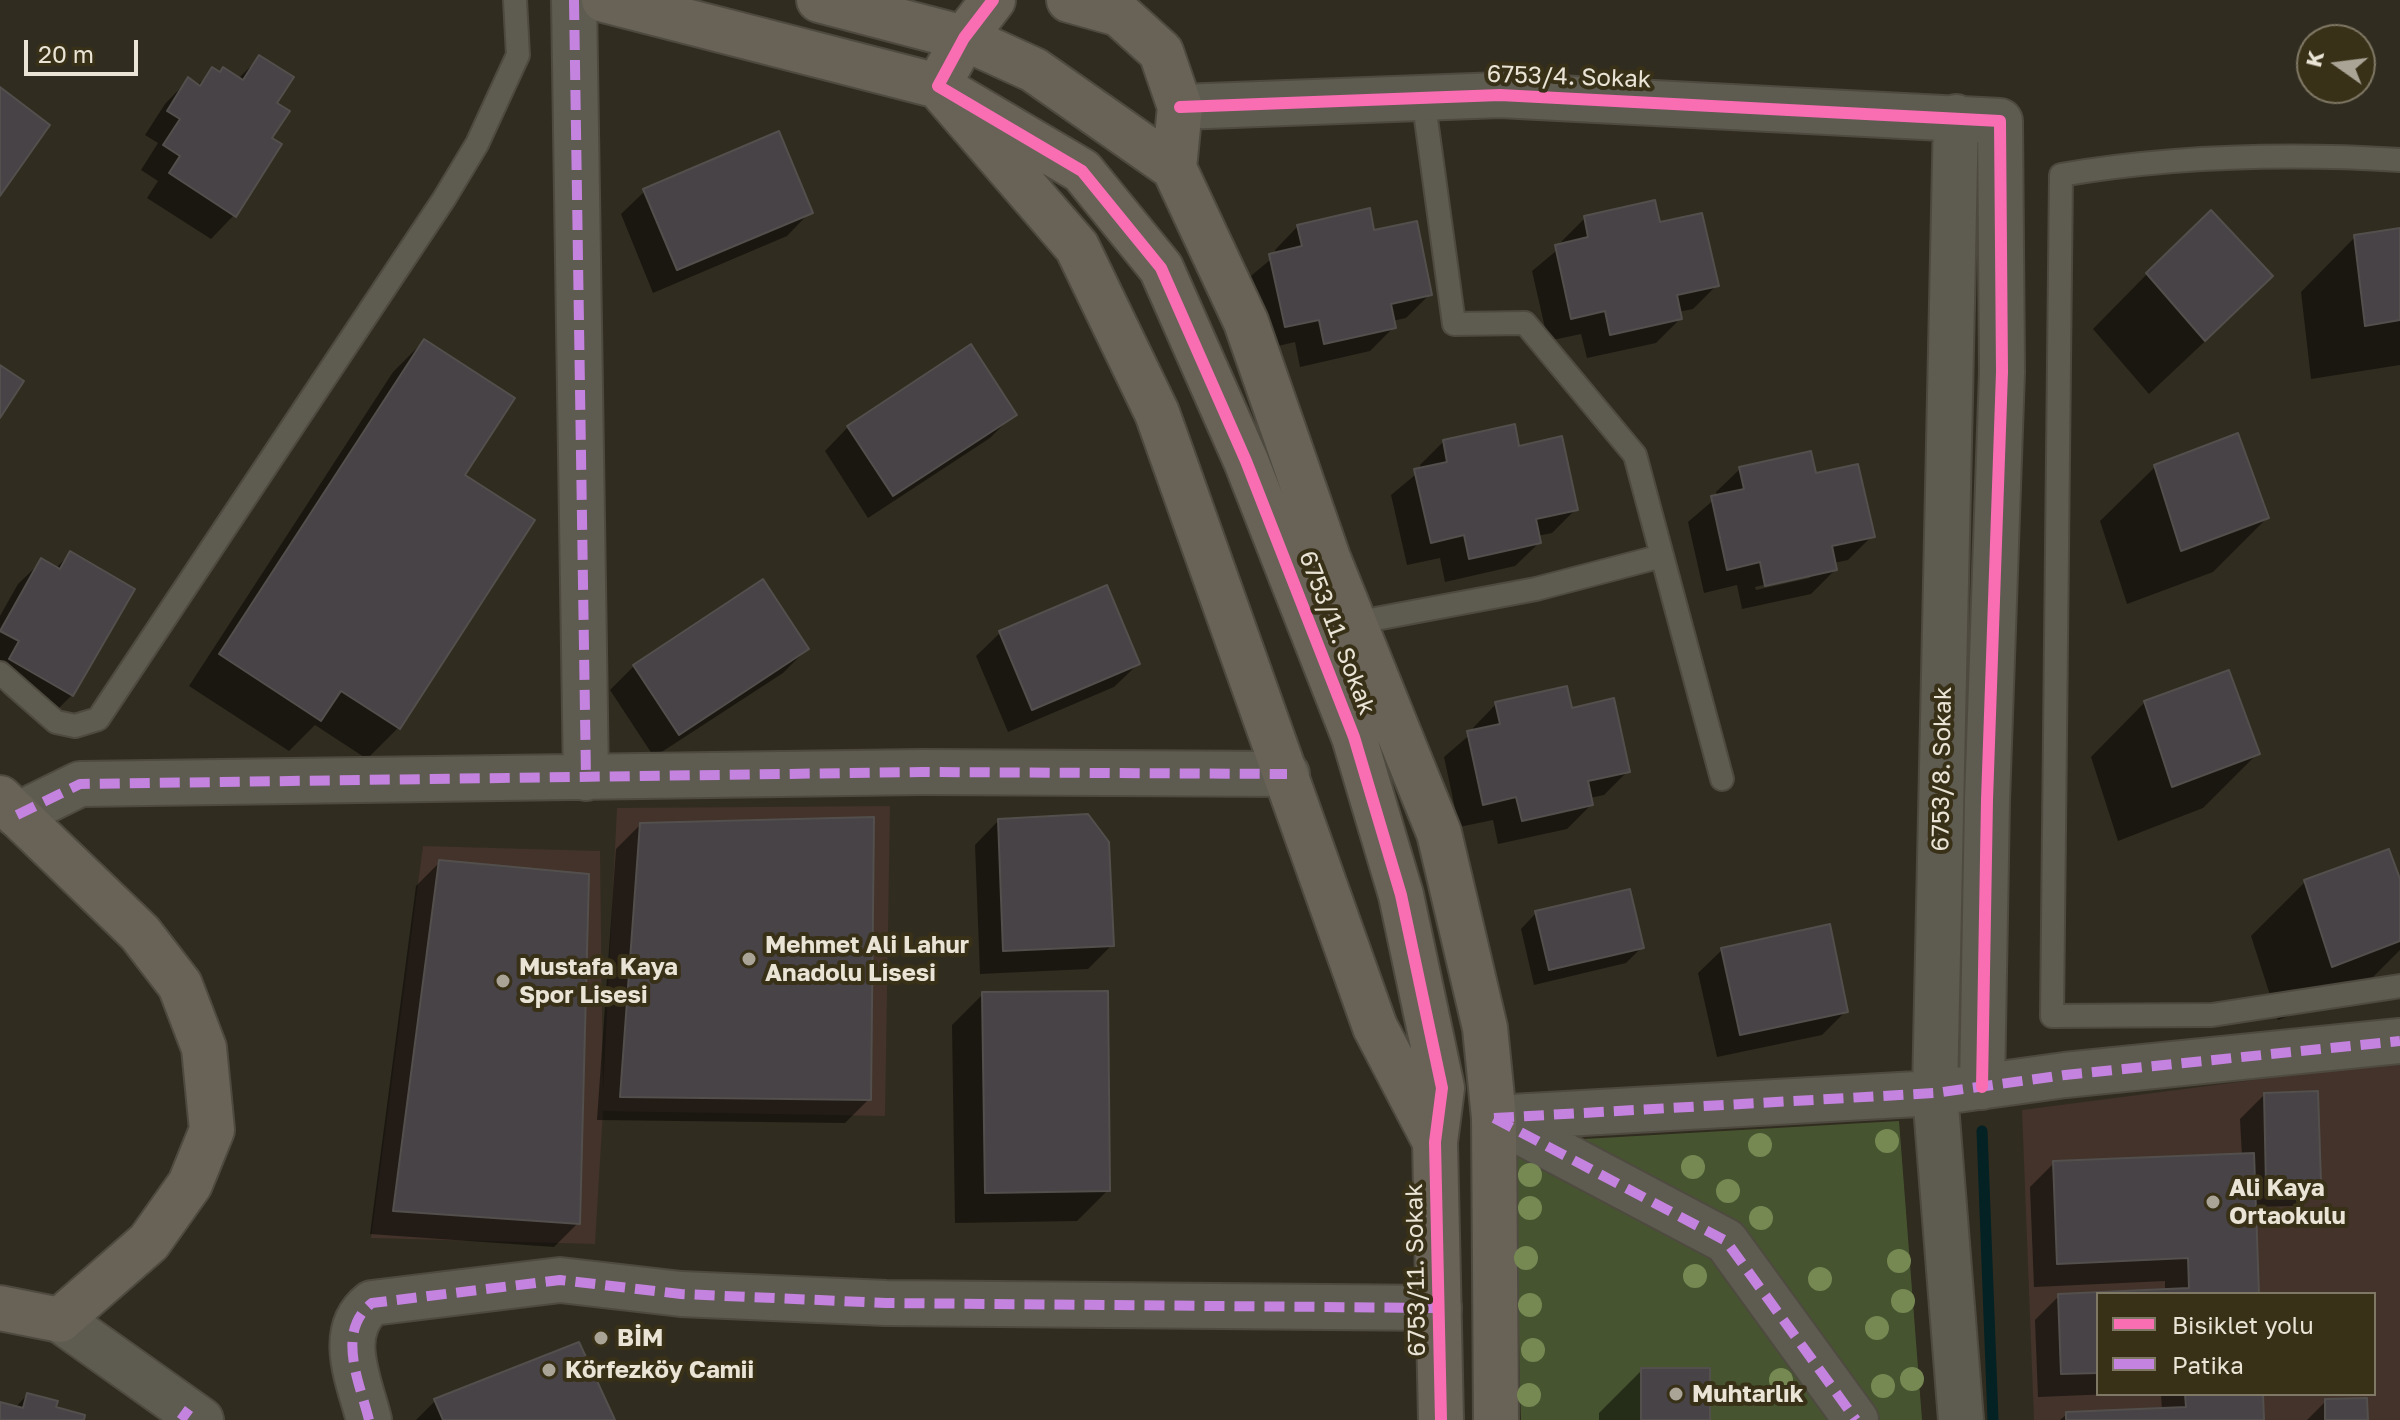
<!DOCTYPE html>
<html>
<head>
<meta charset="utf-8">
<style>
  body { margin:0 }
  #map { position:relative; width:2400px; height:1420px; overflow:hidden; background:#312c20; font-family:"Golos Text",sans-serif }
  canvas { display:block }
  .legend { position:absolute; left:2096px; top:1292px; width:280px; height:104px; box-sizing:border-box; background:#393018; border:2px solid #7f7864; margin:0; padding:10px 14px; list-style:none; font-size:24px; color:#e9e4d5 }
  .legend li { display:flex; align-items:center; gap:16px; height:40px }
  .legend b { width:40px; border:2px solid #7f7864 }
  .north { position:absolute; left:2296px; top:24px; width:80px; height:80px; box-sizing:border-box; background:#393018; border:2px solid #7f7864; border-radius:50%; rotate:284deg; font-size:22px; font-weight:700; line-height:32px; text-align:center; color:#e9e4d5 }
  .north::after { content:''; display:block; margin:auto; width:28px; height:36px; background:#a9a496; clip-path:polygon(50% 0,100% 100%,50% 72%,0 100%) }
  .scale { position:absolute; left:24px; top:40px; width:114px; height:36px; box-sizing:border-box; border:4px solid #e9e4d5; border-top:0; padding-left:10px; font-size:24px; line-height:28px; white-space:nowrap; color:#e9e4d5; -webkit-text-stroke:6px #393018; paint-order:stroke }
</style>
</head>
<body>
<div id="map">
<canvas width="2400" height="1420"></canvas>
<ul class="legend">
<li><b style="height:10px;background:#f96db3"></b>Bisiklet yolu</li>
<li><b style="height:10px;background:#c483df"></b>Patika</li>
</ul>
<div class="north">K</div>
<div class="scale">20 m</div>
</div>
<script>
const c = document.querySelector('canvas').getContext('2d');
c.lineJoin = 'round';
function paint(path, color) {
  c.fillStyle = color;
  c.fill(path, 'evenodd');
}
function trace(path, color, width, dash) {
  c.strokeStyle = color;
  c.lineWidth = width;
  c.lineCap = dash ? 'butt' : 'round';
  c.setLineDash(dash || []);
  c.stroke(path);
}
function label(font, color, halo, rows, align = 'center') {
  c.font = font + ' "Golos Text",sans-serif';
  c.lineWidth = 8;
  c.setLineDash([]);
  c.textBaseline = 'middle';
  c.strokeStyle = halo;
  c.fillStyle = color;
  for (const [text, x, y, turn = 0] of rows) {
    c.save();
    c.translate(x, y);
    c.rotate((+turn || 0) * Math.PI / 180);
    c.textAlign = isNaN(turn) ? turn : align;
    if (halo) c.strokeText(text, 0, 0);
    c.fillText(text, 0, 0);
    c.restore();
  }
}
paint(new Path2D(`
  M890 806 885 1116 603 1111 595 1244 371 1238 423 846 600 851 603 1091 617 808Z
  M2400 1061V1420H2034L2022 1110ZM2098 1294H2374V1394H2098Z`), '#43332a');
paint(new Path2D(`
  M1899 1121 1922 1420H1521L1514 1143Z`), '#465530');
paint(new Path2D(`
  M260 57 274 103 270 139 234 215 211 239 147 198 158 181 141 170 158 143 145 135 165 104 188 80 197 86 213 70 238 79Z
  M645 191 810 212 787 236 653 293 621 214Z
  M1585 218 1659 224 1717 285 1693 309 1678 312 1680 319 1656 343 1587 358 1581 334 1548 341 1532 271 1562 246 1561 242Z
  M1298 226 1430 294 1406 318 1392 321 1394 327 1370 351 1300 367 1295 342 1261 350 1246 280 1276 255 1275 250Z
  M2400 230V365L2311 379 2301 292 2355 237Z
  M2147 274 2216 331 2149 394 2093 329Z
  M424 341 463 476 532 521 398 728 367 759 315 725 289 751 189 686 393 372Z
  M1014 414 990 438 868 518 825 451 848 427Z
  M1444 441 1518 448 1576 509 1552 533 1537 536 1539 543 1515 566 1445 582 1440 558 1407 565 1391 495 1421 470 1420 465Z
  M2155 467 2267 518 2213 572 2127 604 2100 521Z
  M1740 469 1814 475 1872 536 1848 560 1834 563 1835 570 1811 594 1742 609 1737 585 1704 593 1688 522 1717 497 1716 492ZM1810 574V578L1756 590 1755 587Z
  M70 554 72 695 48 719 0 691V616L18 584 42 561 55 569Z
  M1000 633 1138 664 1114 687 1008 732 976 656Z
  M807 649 783 673 654 757 610 690 634 666Z
  M2145 702 2257 754 2203 808 2118 841 2091 757Z
  M1496 704 1570 710 1628 771 1604 795 1590 798 1591 805 1567 829 1498 844 1493 820 1459 827 1444 757 1473 732V728Z
  M998 821 1112 945 1088 969 980 974 975 845Z
  M640 825 869 1099 845 1123 597 1120 616 849Z
  M440 862 578 1223 554 1247 370 1234 416 886Z
  M2305 882 2400 885V950L2363 987 2278 1020 2251 936Z
  M1536 913 1642 947 1626 963 1534 985 1521 929Z
  M1722 950 1846 1011 1822 1035 1717 1057 1698 973Z
  M983 994 1108 1190 1077 1221 955 1223 952 1025Z
  M2264 1095 2319 1182 2295 1206 2254 1207 2257 1294H2102L2165 1291V1281L2034 1287 2030 1187 2054 1163 2242 1156 2240 1119Z
  M2098 1294V1394H2110L2038 1397 2035 1320 2059 1296Z
  M1642 1370 1708 1420H1599V1413Z
  M2161 1394H2261L2262 1420H2060L2067 1414 2162 1410Z
  M27 1395 54 1409 82 1420H0V1404L15 1408Z
  M435 1401 613 1420H416Z
  M2326 1401 2366 1420H2307Z`), '#0007');
trace(new Path2D(`
  M1982 1131 1993 1420`), '#042124', 11);
const building = new Path2D(`
  M259 55 294 77 277 103 290 111 272 138 282 144 236 217 169 173 180 156 163 145 180 119 167 111 188 77 200 86 212 67 220 72 223 67 243 80Z
  M0 87 50 125 0 196Z
  M779 131 813 213 677 270 643 189Z
  M1655 200 1660 222 1702 213 1719 286 1677 295 1682 319 1610 335 1605 311 1571 319 1555 245 1588 237 1584 216Z
  M1370 208 1374 230 1417 221 1432 295 1391 304 1396 328 1324 344 1319 320 1285 327 1269 254 1302 246 1297 225Z
  M2211 210 2273 276 2205 341 2146 273Z
  M2400 228V320L2365 326 2354 235Z
  M424 339 515 398 465 475 535 520 400 729 341 691 321 721 219 654Z
  M971 344 1017 415 893 496 847 426Z
  M0 365 24 381 0 418Z
  M1515 424 1519 446 1562 436 1578 510 1536 519 1541 543 1469 559 1464 535 1431 543 1414 469 1447 462 1443 440Z
  M2238 433 2269 518 2181 551 2154 465Z
  M1811 451 1816 473 1858 464 1875 537 1832 546 1837 570 1765 586 1760 562 1727 570 1711 496 1744 489 1739 467Z
  M70 551 135 589 73 696 9 659 19 641 0 631 41 558 60 569Z
  M763 579 809 649 679 735 633 665Z
  M1107 585 1140 664 1032 710 999 631Z
  M2229 670 2260 754 2172 787 2144 701Z
  M1567 686 1572 708 1614 698 1630 772 1588 781 1593 805 1522 821 1516 797 1483 805 1467 731 1500 724 1495 702Z
  M1088 814 1109 842 1114 946 1003 951 998 819Z
  M874 817 871 1100 620 1097 640 823Z
  M2389 849 2400 879V941L2332 967 2304 880Z
  M439 860 589 874 580 1224 393 1211Z
  M1630 889 1644 948 1549 970 1535 911Z
  M1830 924 1848 1012 1740 1035 1721 948Z
  M1108 991 1110 1191 985 1193 982 992Z
  M2318 1091 2321 1183 2266 1185 2264 1093Z
  M2254 1153 2259 1294H2098V1373L2061 1374 2058 1294 2189 1288 2188 1258 2057 1264 2053 1161Z
  M579 1342 615 1420H443L434 1399Z
  M1641 1368H1710V1420H1641Z
  M27 1393 58 1401 56 1407 85 1415 84 1420H0V1402L23 1408Z
  M2185 1394H2263L2264 1420H2066V1412L2186 1407Z
  M2367 1398 2368 1420H2325V1399Z`);
paint(building, '#484347');
trace(building, '#524f4d', 2);
const lane = new Path2D(`
  M1423 97 1454 324 1525 323 1635 455 1722 779
  M2400 160C2287 153 2172 156 2061 175L2052 1016 2212 1015 2400 986
  M1354 623 1536 589 1662 556
  M0 673 56 722 75 726 98 719 444 199 477 144 518 55 515 0`);
const street = new Path2D(`
  M574 0 586 778
  M1180 107 1500 95 2000 121 2002 372 1987 800 1982 1087
  M1956 117 1935 1093 1961 1420
  M17 815 80 784 922 772 1287 774
  M1494 1118 1935 1093 2065 1075 2400 1041
  M1494 1118 1726 1241 1856 1420
  M60 1320 201 1420
  M369 1420C360 1383 335 1332 372 1303L560 1280 681 1294 886 1303 1439 1308`);
const secondary = new Path2D(`
  M604 0 938 86 1077 247 1157 413 1375 1027 1435 1142
  M819 0 964 38 1034 70 1174 168
  M993 0 964 38 938 86 1082 171 1161 268 1246 461 1354 737 1401 895 1442 1088 1435 1142 1441 1420
  M1069 0 1119 14 1161 52 1180 107 1174 168 1246 322 1328 558 1439 833 1485 1028 1494 1118 1496 1420
  M0 798 140 933 180 985 204 1048 212 1130 190 1184 149 1242 60 1320 0 1308`);
trace(lane, '#4e4a3f', 26);
trace(street, '#4e4a3f', 48);
trace(secondary, '#4e4a3f', 48);
trace(lane, '#5e5b51', 22);
trace(street, '#5e5b51', 44);
trace(secondary, '#686257', 44);
trace(new Path2D(`
  M574 0 586 778
  M17 815 80 784 922 772 1287 774
  M1494 1118 1935 1093 2065 1075 2400 1041
  M1494 1118 1726 1241 1856 1420
  M181 1420 189 1409
  M369 1420C360 1383 335 1332 372 1303L560 1280 681 1294 886 1303 1439 1308`), '#c483df', 10, [20, 10]);
trace(new Path2D(`
  M993 0 964 38 938 86 1082 171 1161 268 1246 461 1354 737 1401 895 1442 1088 1435 1142 1441 1420
  M1180 107 1500 95 2000 121 2002 372 1987 800 1982 1087`), '#f96db3', 12);
c.fillStyle = '#768953';
for (const [x, y] of [
  [1887,1141],
  [1760,1145],
  [1693,1167],
  [1530,1175],
  [1728,1191],
  [1530,1208],
  [1761,1218],
  [1526,1258],
  [1899,1261],
  [1695,1276],
  [1820,1279],
  [1903,1301],
  [1530,1305],
  [1877,1328],
  [1533,1350],
  [1912,1379],
  [1781,1380],
  [1883,1386],
  [1529,1395]
]) {
  c.beginPath();
  c.arc(x, y, 12, 0, 2 * Math.PI);
  c.fill();
}
for (const [x, y, r, color] of [
  [749,959,8,"#a9a496"],
  [503,981,8,"#a9a496"],
  [2213,1202,8,"#a9a496"],
  [601,1338,8,"#a9a496"],
  [549,1370,8,"#a9a496"],
  [1676,1394,8,"#a9a496"]
]) {
  const dot = new Path2D();
  dot.arc(x, y, r, 0, 2 * Math.PI);
  c.fillStyle = color;
  c.fill(dot);
  trace(dot, '#393018', 3);
}
label('24px', '#e9e4d5', '#393018', [
  ["6753/4. Sokak",1569,77,2],
  ["6753/11. Sokak",1337,633,69],
  ["6753/8. Sokak",1942,769,-89],
  ["6753/11. Sokak",1416,1270,-91]
]);
label('bold 24px', '#e9e4d5', '#393018', [
  ["Mehmet Ali Lahur",765,945],
  ["Anadolu Lisesi",765,973],
  ["Mustafa Kaya",519,967],
  ["Spor Lisesi",519,995],
  ["Ali Kaya",2229,1188],
  ["Ortaokulu",2229,1216],
  ["BİM",617,1338],
  ["Körfezköy Camii",565,1370],
  ["Muhtarlık",1692,1394]
], 'left');
</script>
</body>
</html>
